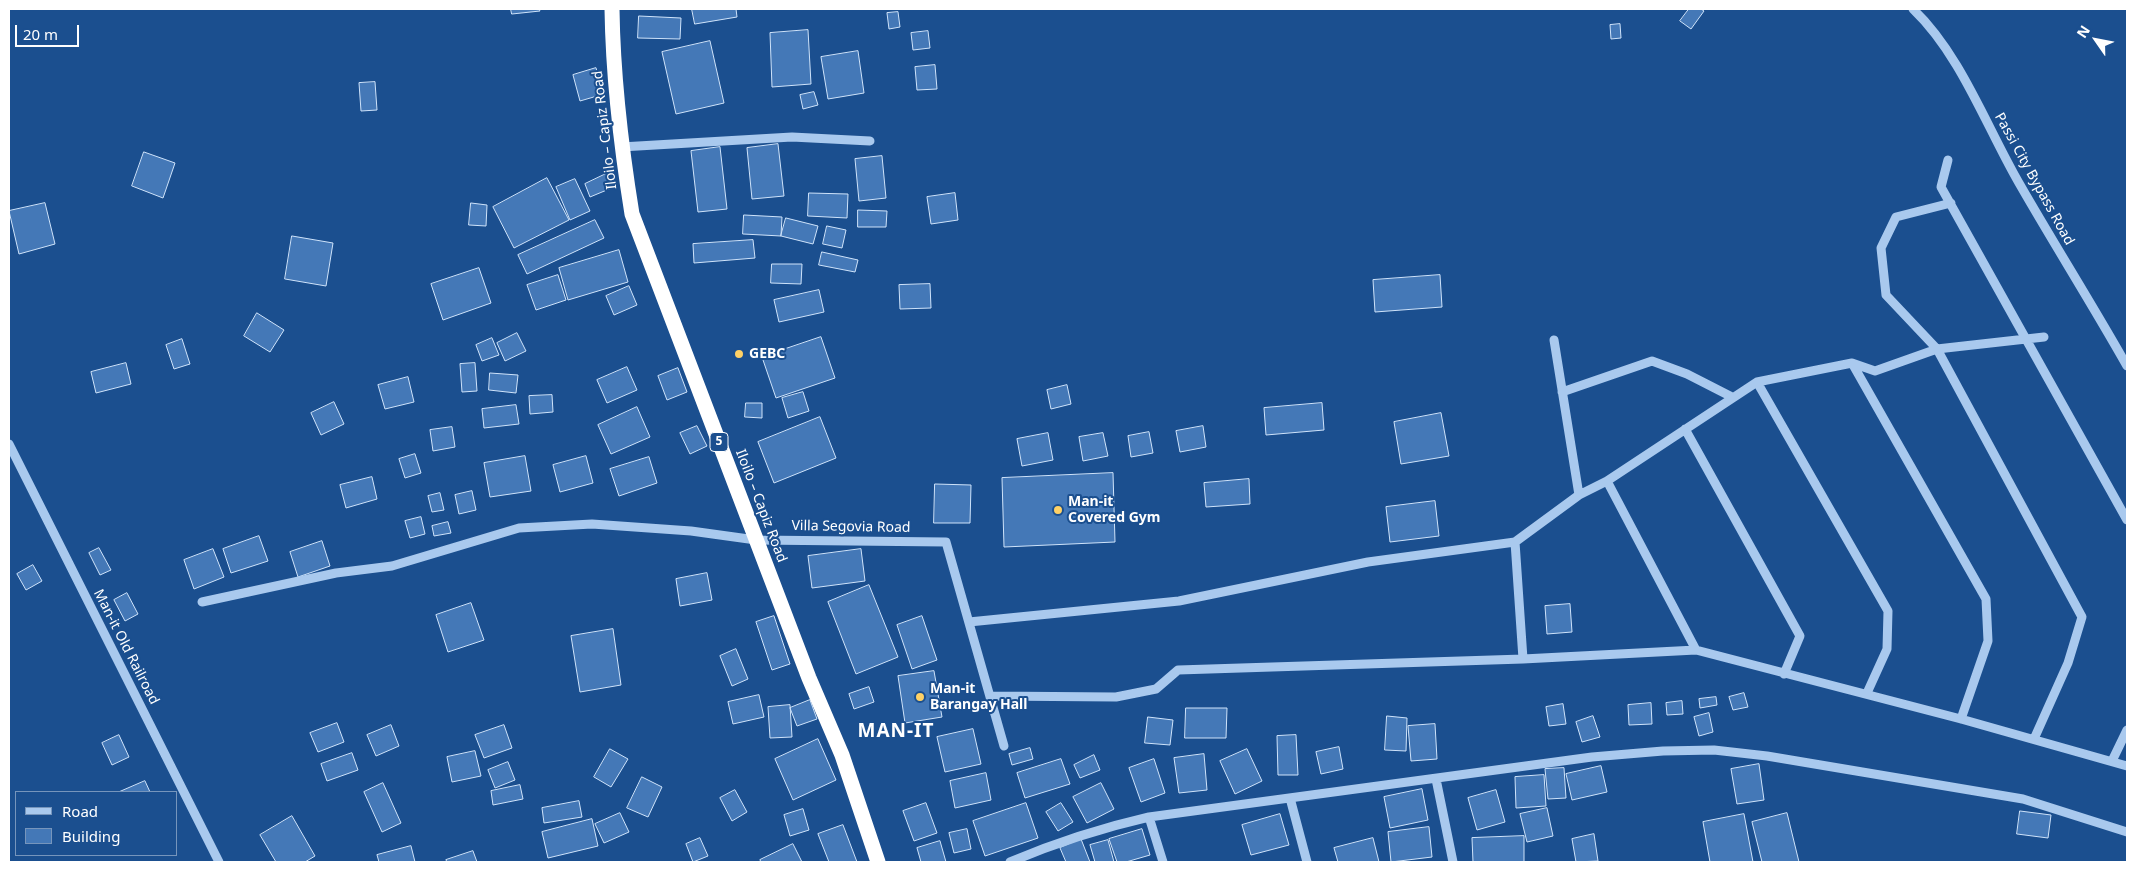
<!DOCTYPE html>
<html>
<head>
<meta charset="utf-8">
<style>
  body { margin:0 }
  #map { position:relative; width:2136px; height:871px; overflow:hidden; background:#1b4f8f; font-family:"Noto Sans",sans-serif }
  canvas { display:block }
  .frame { position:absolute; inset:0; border:10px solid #fff; pointer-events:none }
  .legend { position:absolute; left:15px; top:791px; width:162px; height:65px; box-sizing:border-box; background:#1b4f8f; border:1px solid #7695bc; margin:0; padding:6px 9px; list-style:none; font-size:15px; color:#fff }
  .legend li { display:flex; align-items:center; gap:10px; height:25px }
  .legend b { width:25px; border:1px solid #7695bc }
  .north { position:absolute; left:2071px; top:15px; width:50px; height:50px; -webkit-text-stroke:4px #1b4f8f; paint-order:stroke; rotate:303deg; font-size:14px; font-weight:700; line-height:20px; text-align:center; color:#fff }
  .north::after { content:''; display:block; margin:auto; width:18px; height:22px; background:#fff; clip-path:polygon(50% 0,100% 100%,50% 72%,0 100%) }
  .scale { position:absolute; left:15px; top:25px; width:64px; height:22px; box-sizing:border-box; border:2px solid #fff; border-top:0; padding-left:6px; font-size:15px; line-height:18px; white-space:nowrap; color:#fff; -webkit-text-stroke:4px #1b4f8f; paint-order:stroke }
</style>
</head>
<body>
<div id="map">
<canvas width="2136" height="871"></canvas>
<div class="frame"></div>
<ul class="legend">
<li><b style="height:6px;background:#a9c9ee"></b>Road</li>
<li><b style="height:14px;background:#4478b7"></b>Building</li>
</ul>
<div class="north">N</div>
<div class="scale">20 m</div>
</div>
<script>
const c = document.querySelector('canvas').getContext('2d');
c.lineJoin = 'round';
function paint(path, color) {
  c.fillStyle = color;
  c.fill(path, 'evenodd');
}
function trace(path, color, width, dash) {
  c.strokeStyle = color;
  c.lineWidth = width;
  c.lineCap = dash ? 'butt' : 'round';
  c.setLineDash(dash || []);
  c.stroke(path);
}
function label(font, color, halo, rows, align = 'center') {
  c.font = font + ' "Noto Sans",sans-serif';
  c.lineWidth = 4;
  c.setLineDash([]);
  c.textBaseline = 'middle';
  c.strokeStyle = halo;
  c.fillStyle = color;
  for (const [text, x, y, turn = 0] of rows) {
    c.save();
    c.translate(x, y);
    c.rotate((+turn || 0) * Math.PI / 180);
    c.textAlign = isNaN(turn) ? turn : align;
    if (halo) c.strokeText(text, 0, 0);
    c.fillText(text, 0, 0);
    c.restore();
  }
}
const building = new Path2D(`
  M511 9H539L540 11 512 14Z
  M692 9H736L737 17 695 24Z
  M1689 9H1701L1704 11 1691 29 1680 21Z
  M898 12 900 27 889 29 887 13Z
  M639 16 681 18 680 39 638 38Z
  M1620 24 1621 38 1611 39 1610 25Z
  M808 30 811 84 772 87 770 33Z
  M928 31 930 48 913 50 911 33Z
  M710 41 724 103 676 114 662 52Z
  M858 51 864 93 828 99 821 57Z
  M935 65 937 89 917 90 915 67Z
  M596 68 604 94 580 101 573 75Z
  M375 82 377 110 361 111 359 83Z
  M814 92 818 105 803 109 800 95Z
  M778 144 784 196 752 199 747 148Z
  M720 147 727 209 698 212 691 151Z
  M144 152 175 163 163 198 132 186Z
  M882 156 886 198 859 201 855 159Z
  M608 173 614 187 590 197 585 184Z
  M547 178 569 220 514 248 493 207Z
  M575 179 590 211 570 220 556 187Z
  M809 193 848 194 847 218 808 216Z
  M955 193 958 220 931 224 927 197Z
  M45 203 55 244 19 254 9 211Z
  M471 203 487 205 486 226 469 225Z
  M858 210 887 211 886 227H858Z
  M744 215 782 217 781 236 743 234Z
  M786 218 818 226 813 244 781 236Z
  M595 220 604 238 527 274 518 255Z
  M827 226 846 230 842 248 823 244Z
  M292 236 333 243 326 286 285 279Z
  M753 240 755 258 694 263 693 244Z
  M619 250 628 282 568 300 559 268Z
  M822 252 858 260 855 272 819 265Z
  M772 264H802L801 284 771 283Z
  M479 268 491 303 443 320 431 284Z
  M558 275 566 300 536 310 527 285Z
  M1440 275 1442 307 1375 312 1373 280Z
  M930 284 931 308 900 309 899 285Z
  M629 286 637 305 614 315 606 296Z
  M819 290 824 312 779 322 774 300Z
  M257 313 284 330 270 352 244 336Z
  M517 333 526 351 505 361 497 343Z
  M821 337 835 378 776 398 762 357Z
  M492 338 499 355 482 361 476 345Z
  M182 339 190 364 174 369 166 345Z
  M126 363 131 384 96 393 91 372Z
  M475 363 477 391 462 392 460 364Z
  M627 367 637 390 607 403 597 380Z
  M678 368 687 392 667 400 658 376Z
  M490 373 518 375 516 393 489 390Z
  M408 377 414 402 385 409 378 385Z
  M1067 385 1071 404 1051 409 1047 390Z
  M803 392 809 411 788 418 782 398Z
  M552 395 553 412 530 414 529 396Z
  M334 402 344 424 321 435 311 413Z
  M746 403H762V418L745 417Z
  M1322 403 1324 430 1266 435 1264 408Z
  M516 405 519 424 484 428 482 409Z
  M637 407 650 437 611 454 598 425Z
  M1441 413 1449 456 1401 464 1394 422Z
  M820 417 836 458 774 483 758 442Z
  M697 426 707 446 690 454 680 433Z
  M1203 426 1206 447 1180 452 1176 431Z
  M452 427 455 447 433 451 430 430Z
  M1149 432 1153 453 1131 457 1128 436Z
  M1048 433 1053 460 1022 466 1017 439Z
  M1103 433 1108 456 1083 461 1079 437Z
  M415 454 421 473 405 478 399 459Z
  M525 456 531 491 490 497 484 463Z
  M586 456 593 483 560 492 553 465Z
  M649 457 657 483 619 496 610 469Z
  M1113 473 1115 542 1004 547 1002 478Z
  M372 477 377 499 346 508 340 485Z
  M1249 479 1250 504 1206 507 1204 483Z
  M935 484 971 485 970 523H934Z
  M472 491 476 510 459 514 455 495Z
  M440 493 444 510 432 512 428 496Z
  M1435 501 1439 536 1390 542 1386 507Z
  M421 517 425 534 410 538 405 521Z
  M448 522 451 533 434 536 432 526Z
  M259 536 268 561 231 573 223 549Z
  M322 541 330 566 298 577 290 552Z
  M99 548 111 570 100 575 89 553Z
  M213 549 224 577 194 589 184 560Z
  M861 549 865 581 812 588 808 556Z
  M33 565 42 581 26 590 17 574Z
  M707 573 712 600 680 606 676 579Z
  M869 585 898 657 856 674 828 602Z
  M127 593 138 614 125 621 114 600Z
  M471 603 484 640 448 652 436 615Z
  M1570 604 1572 632 1547 634 1545 606Z
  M774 616 790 664 772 670 756 622Z
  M922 616 937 660 912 669 897 625Z
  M613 629 621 685 580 692 571 636Z
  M736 649 748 679 732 686 720 656Z
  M934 671 942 717 905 723 898 676Z
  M869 687 874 702 854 709 849 694Z
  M1744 693 1748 707 1733 710 1729 697Z
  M759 695 764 717 733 724 728 702Z
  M1716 697 1717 705 1700 708 1699 699Z
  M810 700 817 719 797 726 790 708Z
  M1682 701 1683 714 1667 715 1666 703Z
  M1651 703 1652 724 1629 725 1628 705Z
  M1563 704 1566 724 1549 726 1546 707Z
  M790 705 792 737 770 738 768 707Z
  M1186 708H1227L1226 738H1185Z
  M1709 713 1713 732 1699 736 1694 717Z
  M1387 716 1407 718 1406 751 1385 750Z
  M1593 716 1600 737 1582 742 1576 722Z
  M1148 717 1173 720 1170 745 1145 743Z
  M337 723 344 742 318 752 310 733Z
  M1435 724 1437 759 1411 761 1408 726Z
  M391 725 399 746 376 756 367 735Z
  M504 725 512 748 484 758 475 735Z
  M973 729 981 764 945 772 937 737Z
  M119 735 129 757 112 765 102 743Z
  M1296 735 1298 775H1278L1277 736Z
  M818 739 836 780 793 800 775 759Z
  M1339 747 1343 769 1321 774 1316 752Z
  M1030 748 1033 759 1012 765 1009 754Z
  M610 749 628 759 611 787 594 777Z
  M1247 749 1262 781 1235 794 1220 761Z
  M475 751 481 776 452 782 447 757Z
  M352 753 358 770 327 781 321 764Z
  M1204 754 1207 790 1179 793 1174 758Z
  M1094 755 1100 770 1080 778 1074 765Z
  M1061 759 1070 784 1025 798 1017 773Z
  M1154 759 1165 793 1141 802 1129 768Z
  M508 762 515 780 495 788 488 770Z
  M1759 764 1764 800 1737 804 1731 769Z
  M1601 766 1607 792 1572 800 1566 774Z
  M1564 768 1566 798 1548 799 1545 769Z
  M986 773 991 800 955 808 950 781Z
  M1544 775 1546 806 1516 808 1515 777Z
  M642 777 662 787 648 817 627 808Z
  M145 781 150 792H119Z
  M383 783 401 823 382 832 364 792Z
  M1101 783 1114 809 1087 823 1073 797Z
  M520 785 523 799 493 805 491 791Z
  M1422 789 1428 820 1390 828 1384 797Z
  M735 790 747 812 732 821 720 798Z
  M1496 790 1505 822 1477 830 1468 798Z
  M579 801 582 817 544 823 542 808Z
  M926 803 937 833 914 841 903 811Z
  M1026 803 1038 838 985 856 973 821Z
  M1061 803 1073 822 1058 831 1046 812Z
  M1547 808 1553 836 1527 842 1520 814Z
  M803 809 809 830 790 836 784 815Z
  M2020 811 2051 815 2048 838 2017 834Z
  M620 813 629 832 604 843 595 824Z
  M1787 813 1799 862H1762L1752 822Z
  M1280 814 1289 845 1251 855 1242 825Z
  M1744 814 1753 862H1710L1703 822Z
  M292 816 315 856 305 862H276L260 835Z
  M592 819 598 846 548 858 542 832Z
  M843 825 857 862H829L818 834Z
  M1429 827 1432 857 1391 862 1388 832Z
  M967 829 971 849 954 853 949 833Z
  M1142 829 1150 855 1126 862H1117L1109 839Z
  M1594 834 1598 861 1576 862 1572 839Z
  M1524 836V862H1473L1472 838Z
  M700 838 708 856 693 862 686 844Z
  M1373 838 1379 862H1338L1334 848Z
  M1081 839 1090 862H1066L1060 848Z
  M1108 840 1114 862H1095L1090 845Z
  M940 841 946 862H921L917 848Z
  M793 844 802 862H761L760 860Z
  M411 846 415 862H379L377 855Z
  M473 851 477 862H447L446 860Z`);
paint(building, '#4478b7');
trace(building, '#cfe3fa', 1);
trace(new Path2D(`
  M1913 9C1961 55 1986 126 2019 183 2054 244 2092 304 2127 366
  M621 147 792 137 870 141
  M1948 160 1941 187 2127 520
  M1951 203 1896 217 1881 248 1886 295 1937 349 2082 617 2068 663 2034 739
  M1554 340 1579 495
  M1852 363 1986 599 1988 641 1961 719
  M1757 382 1888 611 1887 649 1867 693
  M1562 392 1652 361 1687 374 1732 397
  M1685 429 1800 636 1784 674
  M9 444 219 862
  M1607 481 1696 650
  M1515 542 1523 659
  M202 602 336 573 392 566 519 528 592 524 691 531 756 540 946 542 1004 746
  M969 622 1179 601 1368 562 1515 542 1579 495 1607 481 1757 382 1852 363 1875 371 1937 349 2044 337
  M990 696 1116 697 1156 689 1178 670 1523 659 1696 650 1961 719 2127 766
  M2112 761 2127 730
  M1436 779 1453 862
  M1290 798 1307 862
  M1149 817 1163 862
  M1010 862C1055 843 1101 828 1149 817L1592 757 1663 751 1714 750 1767 756 2023 799 2127 832`), '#a9c9ee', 9);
trace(new Path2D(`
  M612 9C613 78 621 146 632 214L809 678 842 755 878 862`), '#fff', 15);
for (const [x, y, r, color] of [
  [739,354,5,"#ffd166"],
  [1058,510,5,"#ffd166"],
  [920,697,5,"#ffd166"]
]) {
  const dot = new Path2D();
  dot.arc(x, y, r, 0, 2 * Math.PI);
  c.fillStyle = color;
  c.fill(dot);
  trace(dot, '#1b4f8f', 2);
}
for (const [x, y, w] of [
  [719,442,18]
]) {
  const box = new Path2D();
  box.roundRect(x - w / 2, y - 9.5, w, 19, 4);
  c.fillStyle = '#1b4f8f';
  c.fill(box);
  trace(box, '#fff', 1);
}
label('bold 12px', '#fff', null, [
  ["5",719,442]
]);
label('14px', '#fff', '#1b4f8f', [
  ["Iloilo – Capiz Road",605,130,-97],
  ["Passi City Bypass Road",2034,179,61],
  ["Iloilo – Capiz Road",761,506,69],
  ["Villa Segovia Road",851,527,1],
  ["Man-it Old Railroad",126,647,63]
]);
label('bold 14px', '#fff', '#1b4f8f', [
  ["GEBC",749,354],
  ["Man-it",1068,502],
  ["Covered Gym",1068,518],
  ["Man-it",930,689],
  ["Barangay Hall",930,705]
], 'left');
c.letterSpacing = '1px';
label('bold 19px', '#fff', '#1b4f8f', [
  ["MAN-IT",896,732]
]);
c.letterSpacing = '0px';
</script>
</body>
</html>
